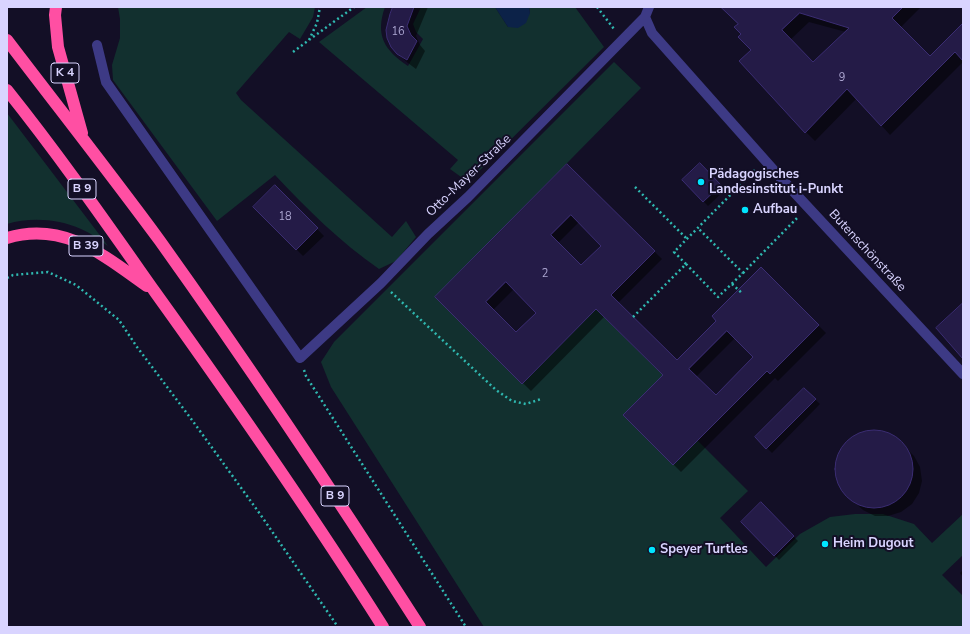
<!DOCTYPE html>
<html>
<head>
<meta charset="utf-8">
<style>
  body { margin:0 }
  #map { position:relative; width:970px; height:634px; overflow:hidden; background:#130f26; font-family:"Nunito Sans",sans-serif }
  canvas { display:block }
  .frame { position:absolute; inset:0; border:8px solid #d9d4ff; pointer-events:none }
</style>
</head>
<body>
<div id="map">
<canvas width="970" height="634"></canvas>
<div class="frame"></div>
</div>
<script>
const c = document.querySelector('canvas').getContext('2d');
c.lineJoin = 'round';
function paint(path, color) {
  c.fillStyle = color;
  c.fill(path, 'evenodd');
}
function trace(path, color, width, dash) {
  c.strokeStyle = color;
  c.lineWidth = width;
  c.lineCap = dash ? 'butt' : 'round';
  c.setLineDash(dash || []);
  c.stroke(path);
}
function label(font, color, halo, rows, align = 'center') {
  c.font = font + ' "Nunito Sans",sans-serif';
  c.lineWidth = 4;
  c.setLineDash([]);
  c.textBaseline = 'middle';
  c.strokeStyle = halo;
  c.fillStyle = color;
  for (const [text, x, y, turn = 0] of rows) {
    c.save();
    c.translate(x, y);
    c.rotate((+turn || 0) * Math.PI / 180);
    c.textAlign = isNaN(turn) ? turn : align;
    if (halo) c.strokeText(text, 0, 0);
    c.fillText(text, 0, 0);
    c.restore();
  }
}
paint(new Path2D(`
  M118 7H315L313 17 300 39 289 32 236 93 241 100 392 237 406 221 416 237 396 261 379 269C340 242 307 209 275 175L217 221 113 80 112 65 120 38V19Z
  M367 7H385C375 35 384 50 408 66L423 39 416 32 413 24 421 7H495L508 27 530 13 529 7H575L604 47 468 182 450 169 458 160 319 42Z
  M614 62 641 88 435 297 522 384 596 309 663 375 623 415 673 465 697 440 748 491 720 518 766 567 800 534 830 517 855 514H883L914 524 932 543 963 514V555L942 575 963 596V627H484L331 387 321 362 334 342Z
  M7 113 108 246C99 240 91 233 81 229 58 219 31 217 7 224Z`), '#12302f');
paint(new Path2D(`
  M495 7H529L530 13 526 23 518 28 508 27Z`), '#0c2248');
paint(new Path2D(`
  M394 7H428L416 36 420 45 425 51 416 69 408 63 398 54Z
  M735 7H921L900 28 930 57 963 24V62L890 135 857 98 815 141 806 132 743 35ZM809 22 846 32 814 64 790 40Z
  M700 164 725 190 708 206 683 180Z
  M567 165 662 259 618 303 677 362 718 321 761 268 826 333 778 381 775 378 681 472 624 415 664 375 605 316 531 391 436 297ZM579 222 602 246 581 266 558 243ZM514 289 537 313 516 333 493 310ZM735 338 755 357 716 396 696 377Z
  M275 186 324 236 303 256 254 207Z
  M804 389 820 404 772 453 756 437Z
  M870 431 883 432 895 437 914 456 920 467 922 481 919 493 912 504 901 512 888 516H875L863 510 844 492 838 480 836 467 839 454 846 443 857 435Z
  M761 504 798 541 779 560 742 522Z
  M963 570V577L960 573Z`), '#0007');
const building = new Path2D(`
  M393 7H414L407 26 411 35 417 41 407 60 397 54 391 47 387 38 386 30 390 14Z
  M721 7H903L892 18 930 56 963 23V61L955 52 881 126 847 89 805 133 739 61 751 50 738 37 741 34 734 27 738 24ZM800 13 849 28 813 62 782 30Z
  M700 163 721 185 703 202 682 180Z
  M567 164 655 251 611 295 677 360 716 321 712 316 761 267 819 325 770 374 767 371 673 465 623 415 663 375 596 309 522 384 435 297ZM571 215 601 246 581 265 551 235ZM506 282 536 313 516 332 486 302ZM727 331 753 357 716 395 689 369Z
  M275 185 318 228 296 250 253 207Z
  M963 303V359L936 328Z
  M804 388 816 399 766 449 755 437Z
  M835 469a39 39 0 1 1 78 0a39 39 0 1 1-78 0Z
  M761 502 794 536 774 556 741 522Z`);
paint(building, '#241b47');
trace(building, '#3b2d73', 1);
trace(new Path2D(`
  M597 7 614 29
  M309 40 354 7
  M293 52 309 40 317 23 320 7
  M635 187 687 239
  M686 264 718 297 743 273 698 228
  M743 273 799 216
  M7 278 13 275 48 272 76 285 119 320 137 347 192 420 260 514 338 627
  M732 284 743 294
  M391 292 496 390 512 401 526 404 541 399
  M633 317 686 264 674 252 755 170
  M304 370 306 376 466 627`), '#2fb8b0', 2.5, [2, 3]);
trace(new Path2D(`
  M645 17 652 33 779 176 963 374
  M97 45 106 82 300 358 381 283 428 234 468 197 645 17 649 7`), '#3d3a85', 10);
trace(new Path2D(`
  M56 7 55 15 58 47 82 133
  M7 40C58 107 110 173 160 241 250 367 336 496 420 627
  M7 90C59 155 107 224 155 292 234 402 311 513 383 627
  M7 238C64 221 103 255 147 286`), '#ff4fa3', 12);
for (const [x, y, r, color] of [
  [701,182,4,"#00e5ff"],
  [745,210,4,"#00e5ff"],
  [825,544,4,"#00e5ff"],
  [652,550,4,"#00e5ff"]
]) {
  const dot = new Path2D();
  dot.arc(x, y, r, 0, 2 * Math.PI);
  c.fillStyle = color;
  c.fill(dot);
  trace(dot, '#130f26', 1.5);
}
label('11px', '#aca6d1', null, [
  ["16",398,32],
  ["9",842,78],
  ["18",285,217],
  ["2",545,274]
]);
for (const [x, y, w] of [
  [65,73,28],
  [82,189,28],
  [86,246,34],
  [335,496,28]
]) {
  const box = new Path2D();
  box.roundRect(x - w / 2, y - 10, w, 20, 3);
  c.fillStyle = '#130f26';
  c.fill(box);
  trace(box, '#d9d4ff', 1);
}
label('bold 12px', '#d9d4ff', null, [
  ["K 4",65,73],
  ["B 9",82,189],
  ["B 39",86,246],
  ["B 9",335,496]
]);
label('bold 13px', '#d9d4ff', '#130f26', [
  ["Pädagogisches",709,175],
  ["Landesinstitut i-Punkt",709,190],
  ["Aufbau",753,210],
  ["Heim Dugout",833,544],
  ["Speyer Turtles",660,550]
], 'left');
label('13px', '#d9d4ff', '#130f26', [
  ["Otto-Mayer-Straße",469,176,-44],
  ["Butenschönstraße",867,251,47]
]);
</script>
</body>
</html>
